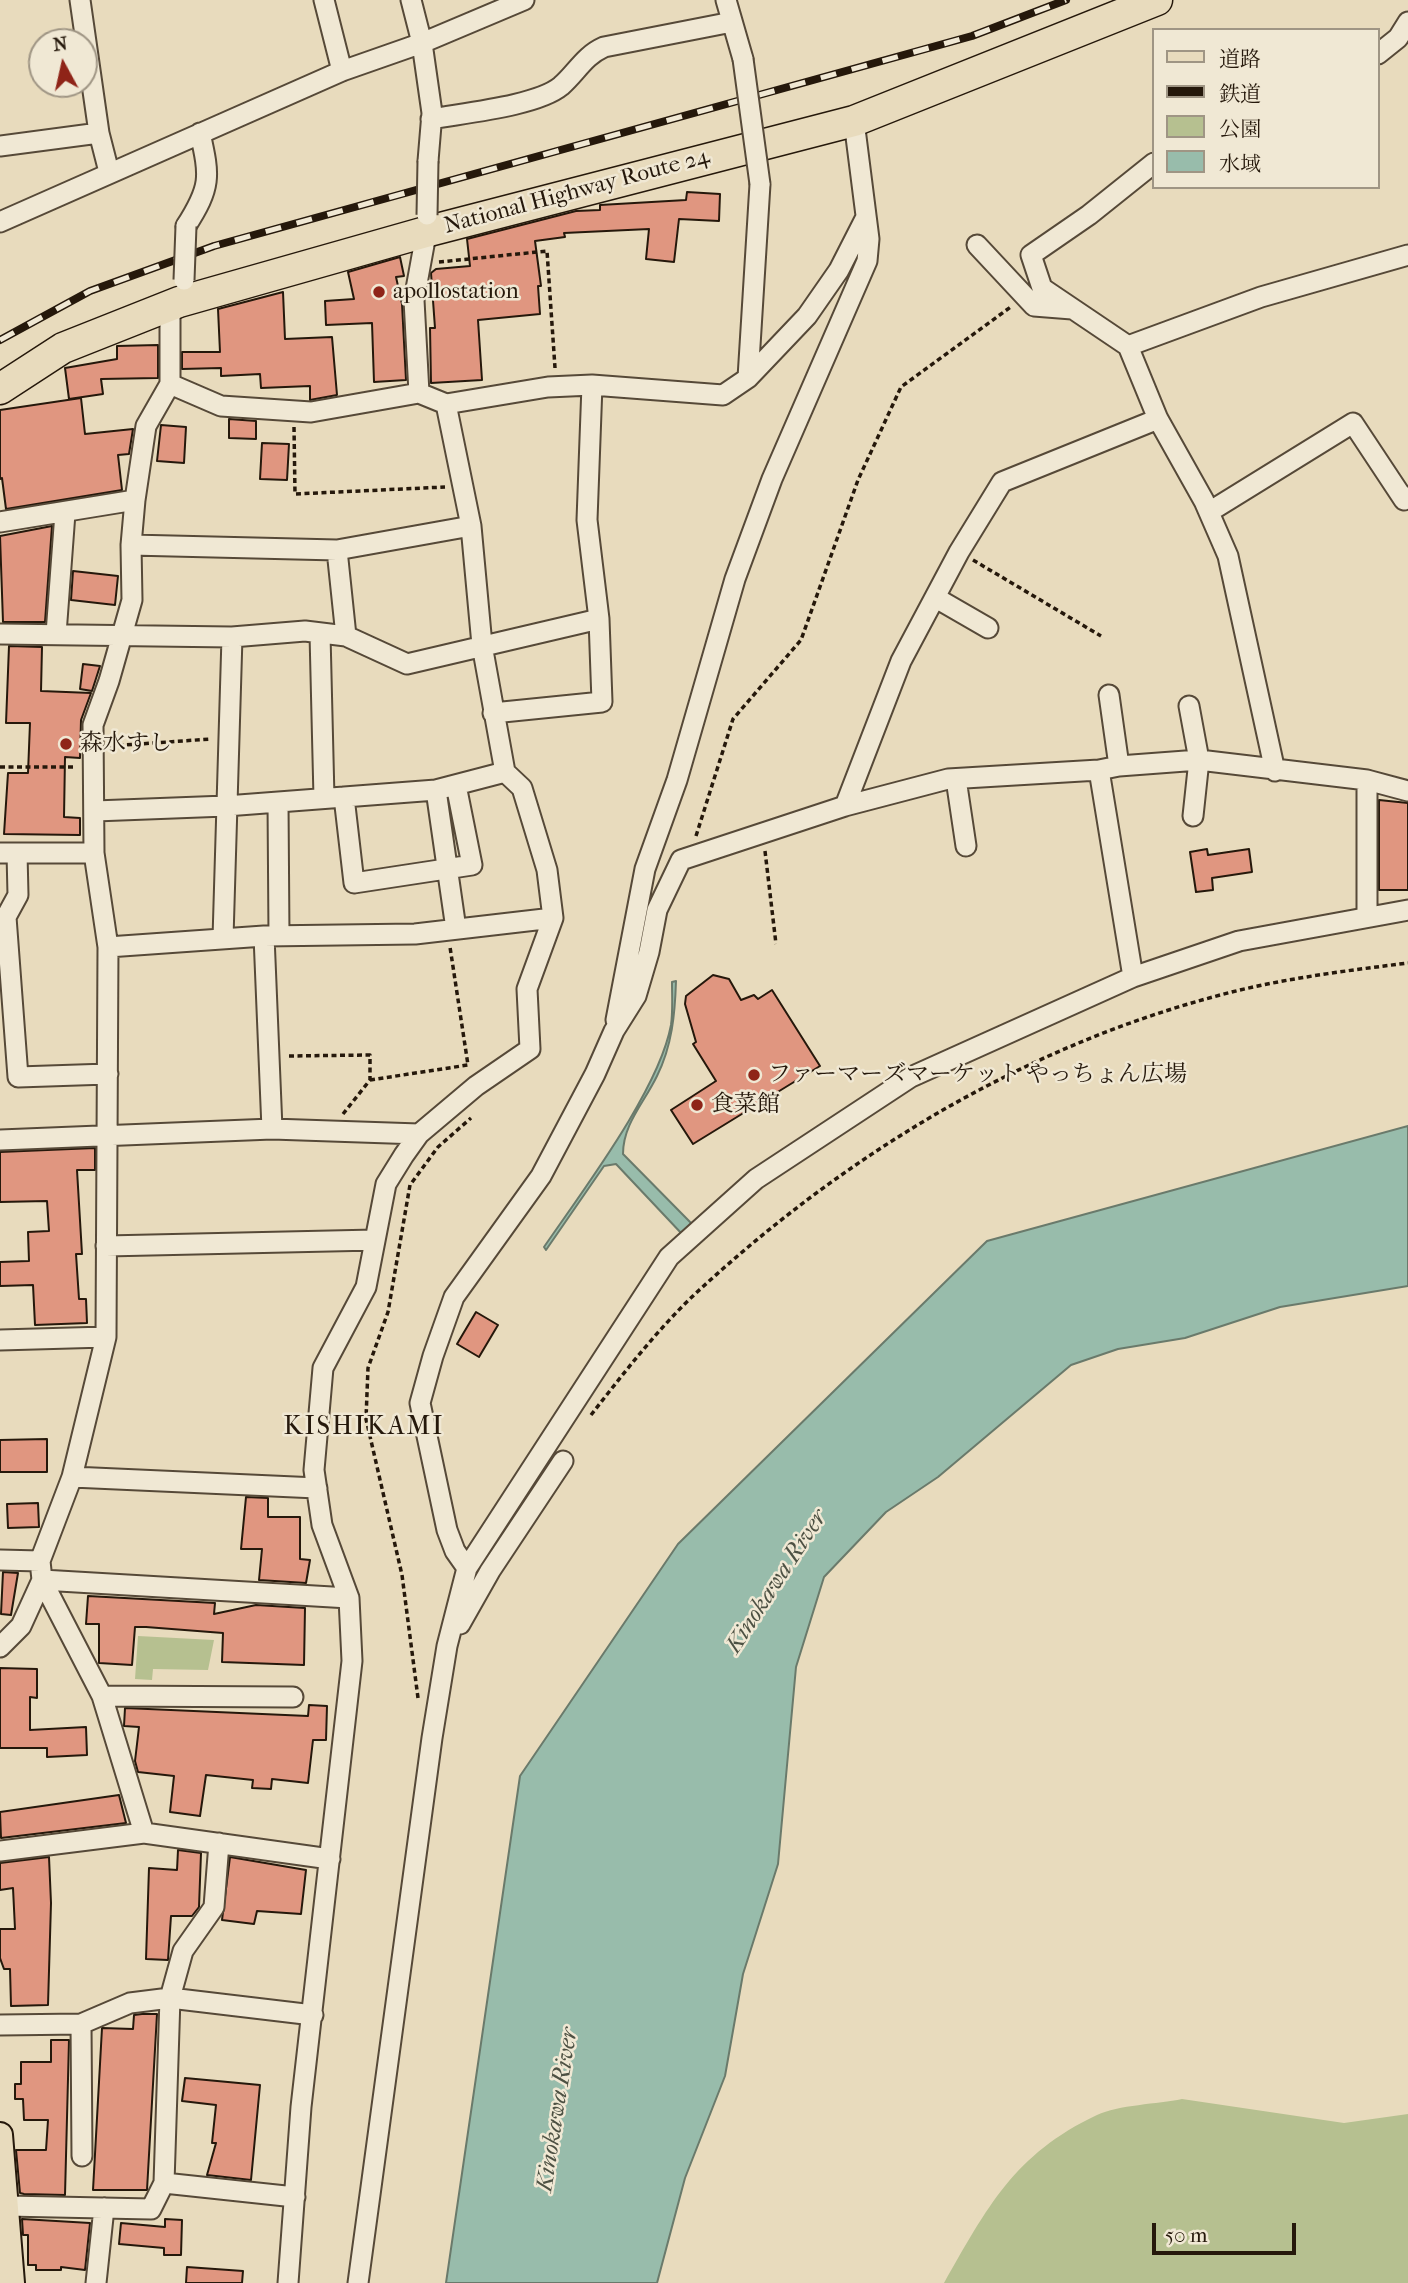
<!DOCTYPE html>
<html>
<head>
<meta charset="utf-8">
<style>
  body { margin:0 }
  #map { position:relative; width:1408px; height:2283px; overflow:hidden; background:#e8dbbd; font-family:"IM FELL French Canon","Noto Serif JP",serif }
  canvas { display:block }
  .legend { position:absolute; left:1152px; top:28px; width:228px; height:161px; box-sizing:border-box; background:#f0e8d4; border:2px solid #9f9584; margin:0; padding:9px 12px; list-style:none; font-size:21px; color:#25180b }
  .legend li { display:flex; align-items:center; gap:14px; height:35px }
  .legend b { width:35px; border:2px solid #9f9584 }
  .north { position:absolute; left:28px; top:28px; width:70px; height:70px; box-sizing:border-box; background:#f0e8d4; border:2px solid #9f9584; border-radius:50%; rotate:352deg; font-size:19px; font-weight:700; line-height:28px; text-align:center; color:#25180b }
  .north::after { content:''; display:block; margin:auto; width:24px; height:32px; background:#8f2418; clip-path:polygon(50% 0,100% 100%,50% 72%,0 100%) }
  .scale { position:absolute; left:1152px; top:2223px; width:144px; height:32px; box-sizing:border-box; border:4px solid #25180b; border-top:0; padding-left:9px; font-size:21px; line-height:24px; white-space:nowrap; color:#25180b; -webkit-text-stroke:5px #f0e8d4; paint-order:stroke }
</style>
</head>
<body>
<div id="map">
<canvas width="1408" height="2283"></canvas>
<ul class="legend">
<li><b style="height:9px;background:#e8dbbd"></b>道路</li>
<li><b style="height:9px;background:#25180b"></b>鉄道</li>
<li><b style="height:19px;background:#b6c090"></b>公園</li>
<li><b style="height:19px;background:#98bcab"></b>水域</li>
</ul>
<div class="north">N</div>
<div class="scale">50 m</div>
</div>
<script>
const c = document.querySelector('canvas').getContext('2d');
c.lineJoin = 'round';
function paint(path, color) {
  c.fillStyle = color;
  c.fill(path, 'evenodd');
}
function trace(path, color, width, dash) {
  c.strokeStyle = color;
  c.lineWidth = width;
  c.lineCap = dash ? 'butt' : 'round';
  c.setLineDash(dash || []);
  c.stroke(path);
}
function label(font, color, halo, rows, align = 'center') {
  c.font = font + ' "IM FELL French Canon","Noto Serif JP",serif';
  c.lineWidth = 5;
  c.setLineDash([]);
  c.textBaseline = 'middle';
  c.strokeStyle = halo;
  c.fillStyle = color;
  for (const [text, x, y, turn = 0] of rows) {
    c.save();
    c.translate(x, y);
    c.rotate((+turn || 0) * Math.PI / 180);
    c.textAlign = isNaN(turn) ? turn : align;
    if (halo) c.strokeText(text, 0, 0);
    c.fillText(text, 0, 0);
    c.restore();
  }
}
paint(new Path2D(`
  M138 1636 214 1640 208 1670 153 1669 152 1680 135 1679Z
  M1182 2099 1344 2123 1408 2114V2283H944C987 2208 1014 2154 1097 2115 1118 2105 1158 2104 1182 2099Z`), '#b6c090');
const water = new Path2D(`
  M676 981C675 1014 672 1046 657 1076 644 1103 623 1124 623 1154L692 1224 682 1234 616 1164 604 1166 546 1250 544 1247C583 1190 659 1090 671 1025 673 1011 672 996 672 982Z
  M1408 1126V1286L1280 1307 1185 1338 1118 1349 1071 1365 938 1477 886 1512 824 1577 796 1667 778 1864 743 1974 725 2076 685 2178 657 2283H446L520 1776 678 1544 987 1241Z`);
paint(water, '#98bcab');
trace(water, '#6a7a6b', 2);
const building = new Path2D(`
  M687 192 720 194 719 221 679 219 674 262 646 259 649 229 564 233 565 237 535 241 541 286H538L540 314 478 320 482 380 431 383 430 328H435L431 273 436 269 470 266 467 239 576 211 600 210V205L686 200Z
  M400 257 404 276 396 277 402 304 406 380 374 382 372 323 326 325 325 301 354 299 348 272Z
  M283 292 285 339 332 337 337 395 310 400V386L261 388 260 374 221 376V368L182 369V352H220L218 309Z
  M158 345V378L101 379 103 394 69 399 65 368 117 359V346Z
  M81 398 85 434 133 429 129 454 118 455 122 490 6 509 2 478 0 479V410Z
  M229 419 256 421V439L229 438Z
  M161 425 186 427 184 463 157 461Z
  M262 443 289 444 287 480 260 479Z
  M52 526 45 622H3L0 536Z
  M73 571 118 576 115 605 71 600Z
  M9 646 42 647 41 691 91 693 81 720 80 758 65 757 64 817 80 818V835L4 834 8 773H28L30 723H6Z
  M83 664 100 666 92 691 80 689Z
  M1379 800 1408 803V890H1379Z
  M1207 849 1208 855 1249 849 1252 872 1212 878 1213 890 1196 892 1190 852Z
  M713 975 729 979 741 1000 754 995 758 999 772 990 820 1066 693 1144 671 1110 716 1081 693 1044 696 1042 685 1004 686 996Z
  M95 1148V1170H77L82 1254H76L79 1299H86L87 1323 35 1325 33 1285 0 1286V1262L29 1261 28 1232 49 1231 47 1201 0 1202V1152Z
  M476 1312 498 1325 479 1357 457 1344Z
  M47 1439V1472H0V1440Z
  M246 1497 268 1498V1517H300V1559L310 1560 306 1583 259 1580 262 1549H241Z
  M38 1503 39 1527 8 1528 7 1504Z
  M3 1572 18 1573 11 1615 1 1614Z
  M88 1596 215 1603 214 1614 256 1605 305 1608 304 1665 222 1662 223 1633 146 1627H135L132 1665 99 1663V1624H86Z
  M0 1668 37 1669V1698L30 1697V1730L86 1727 87 1755 47 1757V1748H0Z
  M309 1705 327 1706 326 1740H313L308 1783 272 1779 271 1789 252 1788 253 1780 206 1775 200 1816 170 1812 174 1776 138 1772 135 1761 139 1727 124 1726 125 1708 308 1716Z
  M119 1795 126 1823 1 1838 0 1812Z
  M178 1850 201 1853 199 1907 192 1916H171L168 1960 146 1959 149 1868 177 1870Z
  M49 1857 51 1903 48 2005 11 2006 10 1969H4L0 1958V1929H15L13 1888 0 1890V1863Z
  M230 1857 306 1870 301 1914 257 1911 254 1924 222 1920Z
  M142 2014H157L147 2190H93L102 2028 133 2029 134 2015Z
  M51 2040H69L65 2195 24 2194 20 2193 16 2150H46L48 2120H24L23 2099H15V2084H21V2062H51Z
  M185 2078 260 2085 251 2180 207 2175 216 2143H212L216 2105 182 2101Z
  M22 2219 90 2223 85 2270 61 2267V2270H36V2265H28V2235H23Z
  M165 2219 182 2220 181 2255H164V2248L119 2244 121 2223 165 2227Z
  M187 2267 243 2271 242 2283H186Z`);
paint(building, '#e09680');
trace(building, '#25180b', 2);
const minor = new Path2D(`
  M80 0 99 133 109 172
  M324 0 342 71
  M411 0 422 43 432 113 428 161
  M726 0 743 59
  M1378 54 1398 38 1408 22
  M431 119C463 113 537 106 561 86 577 72 584 56 604 47L732 22
  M0 146 99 133
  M0 222 342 71 422 43 524 0
  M428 223 414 300 419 393 446 404 548 387 592 385 723 395 748 378 807 316 839 270 865 219
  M186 226C211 187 210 177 200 133
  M977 245 1034 306 1072 309
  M1128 346 1042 288 1031 255 1089 215 1154 163
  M748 378 760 184
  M170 384 221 406 311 412 419 393
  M135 500 146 426 170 384V316L180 297
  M1209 512 1353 423 1404 500 1408 497
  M0 522 135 500 131 545 132 600 109 681 93 725 94 853 108 947 106 1337 72 1477 40 1561 42 1580 21 1626 0 1647
  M131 545 337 550 471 526
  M337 550 346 636
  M936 598 988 628
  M0 634 232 637 305 631 346 636 407 664 599 619 587 520 592 385
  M56 634 65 513
  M320 634 324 798
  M1109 695 1119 766
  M1189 706 1199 760 1193 816
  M493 713 602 702 599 619
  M1099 770 1133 977
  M1275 771 1228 556 1204 501 1158 419 1128 346 1261 297 1408 255
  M956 779 966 846
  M1367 780V917
  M436 790 456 929
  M344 797 354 883 472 865 456 785
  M278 802 279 936
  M845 806 901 661 959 552 1002 482 1158 419
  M95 811 226 806 436 790 505 772
  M0 853H94
  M17 853 18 895 6 917 18 1077 108 1074
  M264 936 272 1129
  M223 938 232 637
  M108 947 264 936 415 934 553 918
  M616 1020 645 869 677 780 735 579 772 479 867 261 869 239 854 121
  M0 1140 272 1129 419 1134
  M106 1246 375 1240
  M0 1340 106 1337
  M72 1477 317 1488
  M0 1560 40 1561
  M467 1568 455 1551 447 1530 420 1403 433 1356 454 1297 541 1176 595 1074 614 1031 636 996 649 952 657 910 681 860 845 806 948 779 1099 770 1119 766 1199 760 1367 780 1408 791
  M42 1580 102 1696 144 1833 330 1859
  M42 1580 349 1598
  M460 1624 490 1571 563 1461
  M102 1696 293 1697
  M219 1843 214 1907 183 1951 170 1998 313 2015
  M0 1851 144 1833
  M81 2024 82 2156
  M0 2025 81 2024 130 2003 170 1998 164 2183 151 2209 7 2206
  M164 2183 295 2197
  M96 2283 104 2208
  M288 2283 301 2107 352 1661 349 1598 322 1525 314 1470 323 1368 366 1287 386 1184 404 1155 419 1134 476 1086 530 1049 527 989 553 918 547 870 522 788 505 772 482 645 471 526 446 404
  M358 2283 432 1738 447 1646 467 1568 669 1257 756 1179 911 1077 1133 977 1239 941 1408 910`);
const major = new Path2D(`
  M0 2135 12 2283`);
const highway = new Path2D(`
  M0 389 63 348 179 302 429 231 854 121 1157 0`);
trace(minor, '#564938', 23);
trace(major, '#25180b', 28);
trace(highway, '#25180b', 33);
trace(new Path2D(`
  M439 262 547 251 555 368
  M294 427 295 494 445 487
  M973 560 1101 636
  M110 746 211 739
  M0 767H75
  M696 836 733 719 801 640 858 480 901 387 1012 306
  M765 851 776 944
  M289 1056 370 1055V1080L343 1114
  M370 1080 468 1065 450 947
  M591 1415C623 1374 657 1330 695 1294 849 1151 1034 1040 1240 990 1295 977 1352 970 1408 963
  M418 1698 402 1575 366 1419 368 1368 388 1312 410 1185 438 1147 471 1118`), '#25180b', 3.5, [5, 3.5]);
trace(minor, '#f0e8d4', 19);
trace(major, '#e8dbbd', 24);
trace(highway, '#e8dbbd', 30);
const rail = new Path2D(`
  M0 340 90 291 214 246 972 36 1066 0`);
trace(rail, '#25180b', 8);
trace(rail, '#f0e8d4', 5, [16]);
const minorBridge = new Path2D(`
  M743 59 760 184
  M427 215 428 161
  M184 280 186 226`);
trace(minorBridge, '#564938', 23, []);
trace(minorBridge, '#f0e8d4', 19);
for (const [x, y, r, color] of [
  [379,292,7,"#8f2418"],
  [66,744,7,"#8f2418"],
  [754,1075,7,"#8f2418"],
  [697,1105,7,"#8f2418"]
]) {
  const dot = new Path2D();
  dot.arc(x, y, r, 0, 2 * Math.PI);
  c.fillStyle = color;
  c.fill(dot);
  trace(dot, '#f0e8d4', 2.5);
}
label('23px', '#25180b', '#f0e8d4', [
  ["National Highway Route 24",577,192,-15]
]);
label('23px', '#25180b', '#f0e8d4', [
  ["apollostation",393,292],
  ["森水すし",80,744],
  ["ファーマーズマーケット やっちょん広場",768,1075],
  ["食菜館",711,1105]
], 'left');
label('italic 24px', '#4d5143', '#f0e8d4', [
  ["Kinokawa River",777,1582,-57],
  ["Kinokawa River",558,2110,-81]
]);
c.letterSpacing = '2px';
label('26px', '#25180b', '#f0e8d4', [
  ["KISHIKAMI",364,1428]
]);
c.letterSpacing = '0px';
</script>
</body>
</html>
